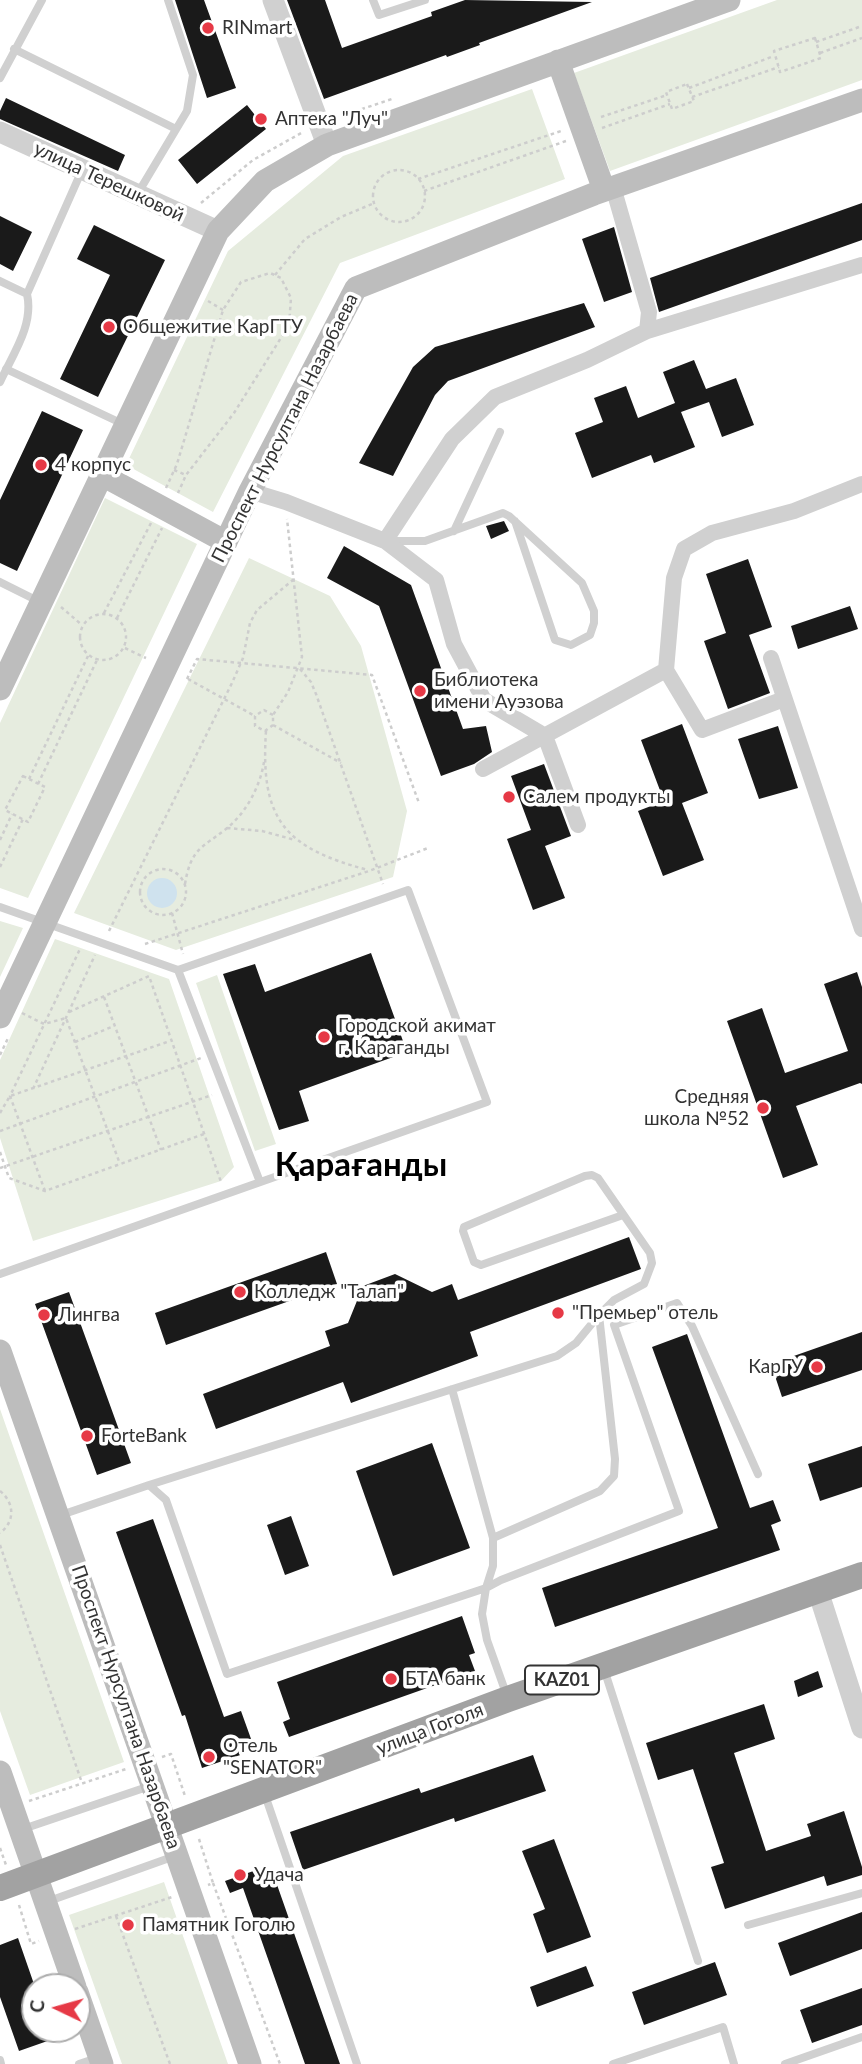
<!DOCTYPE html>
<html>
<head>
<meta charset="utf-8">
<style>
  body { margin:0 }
  #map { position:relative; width:862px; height:2064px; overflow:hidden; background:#fff; font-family:Lato,sans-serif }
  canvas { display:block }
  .north { position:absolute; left:21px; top:1973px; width:70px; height:70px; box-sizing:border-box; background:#fff; border:2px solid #adadad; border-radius:50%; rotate:275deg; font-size:19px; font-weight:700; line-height:28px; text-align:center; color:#333 }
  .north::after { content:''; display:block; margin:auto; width:24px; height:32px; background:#e63946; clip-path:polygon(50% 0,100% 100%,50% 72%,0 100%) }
</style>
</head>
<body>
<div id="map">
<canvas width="862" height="2064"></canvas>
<div class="north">С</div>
</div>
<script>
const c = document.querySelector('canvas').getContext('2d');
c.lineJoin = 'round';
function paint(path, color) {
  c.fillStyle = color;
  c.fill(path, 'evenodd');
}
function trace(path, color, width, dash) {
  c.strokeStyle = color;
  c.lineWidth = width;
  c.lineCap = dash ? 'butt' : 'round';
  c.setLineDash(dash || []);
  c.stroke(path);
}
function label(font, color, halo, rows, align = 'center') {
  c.font = font + ' Lato,sans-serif';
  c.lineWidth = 7;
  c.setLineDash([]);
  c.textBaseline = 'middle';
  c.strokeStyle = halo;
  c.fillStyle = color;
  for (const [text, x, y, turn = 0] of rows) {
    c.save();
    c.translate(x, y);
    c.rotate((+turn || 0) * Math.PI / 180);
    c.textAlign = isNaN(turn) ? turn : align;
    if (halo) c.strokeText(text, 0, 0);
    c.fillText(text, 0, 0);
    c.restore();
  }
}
paint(new Path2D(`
  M777 0H862V80L610 171 574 73Z
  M532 89 565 179 340 263 213 512 126 465 228 251 343 156Z
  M105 498 197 544 28 898 0 888V723Z
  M249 558 330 596 361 646 407 811 393 877 176 950 74 913Z
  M0 921 23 928 0 977Z
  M55 939 169 979 234 1167 221 1181 33 1241 0 1138V1060Z
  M217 975 276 1144 255 1151 196 983Z
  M0 1409 124 1762 30 1795 0 1711Z
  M164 1882 228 2064H122L69 1915Z`), '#e6ecdf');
paint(new Path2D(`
  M147 893a15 15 0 1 1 30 0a15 15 0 1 1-30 0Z`), '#cfe2ee');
paint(new Path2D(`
  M175 0H204L236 88 207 98Z
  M287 0H325L342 48 432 16 431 12 465 0 592 2 479 43 480 45 447 57 446 55 324 99Z
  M6 98 125 155 118 171 0 119V111Z
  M247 105 266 129 197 184 178 160Z
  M862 203V240L659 312 650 278Z
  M0 216 32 232 13 271 0 264Z
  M94 225 165 260 98 397 60 379 110 275 77 259Z
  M614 227 632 292 604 302 582 239Z
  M584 303 595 327 448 381 435 395 393 476 359 463 413 367 435 347Z
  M694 360 706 389 736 378 754 425 722 437 709 402 681 412 695 447 654 463 651 455 592 478 575 433 603 422 594 398 626 386 638 418 675 403 663 372Z
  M42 411 83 430 17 571 0 563V500Z
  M504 521 509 531 491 539 486 526Z
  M344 546 411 585 463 729 486 726 492 752 474 764 441 776 379 606 327 578Z
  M748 559 772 627 749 635 770 693 728 709 704 641 726 633 706 574Z
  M850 606 858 629 798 649 791 626Z
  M682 724 708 793 682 803 704 860 663 876 638 811 664 801 641 740Z
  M778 726 798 788 759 799 738 739Z
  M544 764 571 836 545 846 565 898 533 910 507 839 531 830 511 776Z
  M371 953 407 1052 299 1091 309 1121 279 1130 223 974 255 964 265 992Z
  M857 972 862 987V1084L860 1083 796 1106 818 1165 783 1178 727 1021 762 1008 785 1073 848 1051 824 984Z
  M629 1237 641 1269 470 1332 478 1356 351 1403 343 1382 216 1429 203 1394 330 1346 325 1331 348 1323 363 1286 395 1274 432 1292 452 1284 458 1300Z
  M326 1252 337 1284 166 1345 155 1313Z
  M69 1292 131 1463 97 1475 35 1304Z
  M862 1332V1370L782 1397 771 1364Z
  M687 1334 750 1508 773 1500 781 1521 771 1525 780 1550 555 1627 542 1588 718 1528 652 1347Z
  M432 1443 470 1548 393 1576 356 1471Z
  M862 1446V1487L820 1501 808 1464Z
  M291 1516 309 1566 285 1575 267 1525Z
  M153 1519 224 1717 241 1711 255 1750 202 1768 185 1715 182 1716 116 1532Z
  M462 1616 475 1653 469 1655 475 1671 289 1737 283 1722 290 1719 277 1682Z
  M818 1671 823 1687 798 1697 794 1681Z
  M764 1704 775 1739 734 1753 766 1851 811 1836 807 1824 844 1811 862 1867V1875L827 1886 824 1876 725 1909 711 1867 724 1863 693 1769 658 1780 646 1743Z
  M533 1755 546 1791 455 1822 454 1818 303 1870 290 1832 419 1788 421 1793Z
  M554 1839 591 1937 547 1953 533 1914 545 1909 522 1851Z
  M262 1868 268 1882 275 1879 340 2064H305L243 1888 230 1893 225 1881Z
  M862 1912V1949L790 1976 778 1943Z
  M18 1938 35 1987V2029H75L76 2031 19 2051 0 1997V1945Z
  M715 1962 727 1995 644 2025 632 1992Z
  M586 1966 594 1986 537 2007 530 1987Z
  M862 1988V2025L812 2043 800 2010Z`), '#1a1a1a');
trace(new Path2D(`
  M815 38 821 58 780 72 774 51Z
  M816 42 862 26
  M820 53 862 38
  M687 84 694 101 672 109 666 92Z
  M689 88 774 56
  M692 97 779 67
  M601 117 667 95
  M335 118 392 99
  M602 128 670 104
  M373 196a26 26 0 1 1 52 0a26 26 0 1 1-52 0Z
  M418 179 561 131
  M424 191 566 141
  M201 203 253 160 303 132
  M275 275 305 239 341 217 372 204
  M208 301 223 310
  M174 470 186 475
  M166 488 177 464 223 310 241 282 270 273 281 278 291 298 289 325 234 413 186 475 178 493
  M61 607 82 625
  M104 613 151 523
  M80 637a23 23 0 1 1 46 0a23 23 0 1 1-46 0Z
  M117 618 162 528
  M125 648 146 658
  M300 669 311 682 316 694 383 884
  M187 679 197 659 372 675 419 803
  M188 679 255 716
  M273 715 264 710 255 716V726L265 731 273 725V715L288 692 302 657 287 519
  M273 725 341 763
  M266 731C260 819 284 848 368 870
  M23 776 45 787 28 822 5 810Z
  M29 779 88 656
  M38 784 97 660
  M227 828 262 831 295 840
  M0 840 12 814
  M0 867 23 819
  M140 892a23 23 0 1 1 46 0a23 23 0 1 1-46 0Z
  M185 884C191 848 202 848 226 829 246 813 260 787 264 762
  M172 913 183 954
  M109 931 232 683 243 658 250 623 257 610 294 579
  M145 944 369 871 428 848
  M104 997 161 1150
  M69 1012 149 976 221 1182
  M22 1013 44 1024 66 1018 120 1164
  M75 1042 114 1026
  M0 1055 9 1036
  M33 1089 95 955
  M0 1113 10 1096 170 1041
  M0 1131 201 1058
  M0 1152 9 1178 45 1191 204 1134
  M0 1168 212 1095
  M45 1191 10 1096 80 949
  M0 1491C15 1503 15 1522 0 1533
  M0 1545 82 1783
  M162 1757 171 1754 185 1796
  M29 1801 126 1769
  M199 1839 213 1883 208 1885
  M0 1848 6 1865
  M213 1883 280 2064
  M19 1905 31 1944 39 1941
  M116 1916 170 2064
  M75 1929 172 1897`), '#cdcdcd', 2.5, [3.5, 3.5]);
trace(new Path2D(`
  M373 0 379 15 425 0
  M14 49 176 129
  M0 78 42 0
  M138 193 187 111 193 75 168 0
  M0 281 27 294
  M6 369 123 424
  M0 382C13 354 34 325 27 294L82 170
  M454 531 500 432
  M391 541H425L503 513 509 516 582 583 594 611V623L590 635 571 645 555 640 515 521
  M0 582 38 601
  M0 907 178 970 408 890 487 1102 0 1274
  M178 970 260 1182
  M149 1485 557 1356 576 1343 599 1315 614 1300 644 1284 652 1263 650 1253 598 1178 592 1175 585 1176 464 1227 463 1231 474 1262 481 1265 623 1215
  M61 1515 149 1485 166 1500 227 1674 486 1588 493 1566V1538L452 1389
  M493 1538 600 1491 614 1476 615 1459 599 1315
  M604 1669 698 1961
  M507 1696 487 1640 482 1614 486 1588 501 1580 679 1511 614 1325 677 1303 692 1326 758 1474
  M265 1795 357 2064
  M23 1829 150 1786
  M49 1901 175 1856
  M748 1925 862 1893
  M0 2060 1 2064
  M79 2064 97 2058
  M613 2064 723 2027 734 2064
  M785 2064 862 2037`), '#d0d0d0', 8);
trace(new Path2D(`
  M647 331 862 265
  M250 491 286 502 385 541 436 580 454 644 484 700 545 736 578 825
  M385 541 452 439 495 397 587 360 647 331 649 312 613 187
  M771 658 862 929
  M666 670 674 578 684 549 712 533 794 511 862 484
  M483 769 666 670 702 730 784 699`), '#d0d0d0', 16);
trace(new Path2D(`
  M273 0 327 145
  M0 132 218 231
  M818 1591 862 1728`), '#d0d0d0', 21);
trace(new Path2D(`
  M558 61 604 190
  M102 475 226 542
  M0 689 218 231 265 181 327 145 729 0
  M0 1017 250 491 356 288 594 194 862 100
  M0 1351 250 2064
  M0 1772 75 1987
  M77 1992 102 2064`), '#bdbdbd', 23);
trace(new Path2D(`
  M0 1888 508 1699 862 1575`), '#a2a2a2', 26);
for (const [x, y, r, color] of [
  [208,28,7,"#e63946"],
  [261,119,7,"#e63946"],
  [109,327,7,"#e63946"],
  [41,465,7,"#e63946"],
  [420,691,7,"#e63946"],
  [509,797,7,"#e63946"],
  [324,1037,7,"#e63946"],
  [763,1108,7,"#e63946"],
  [240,1292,7,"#e63946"],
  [558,1313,7,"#e63946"],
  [44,1315,7,"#e63946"],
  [817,1367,7,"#e63946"],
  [87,1436,7,"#e63946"],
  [391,1679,7,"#e63946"],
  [209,1757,7,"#e63946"],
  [240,1875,7,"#e63946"],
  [128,1925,7,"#e63946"]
]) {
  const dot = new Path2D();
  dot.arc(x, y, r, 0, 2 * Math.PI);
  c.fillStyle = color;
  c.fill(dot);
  trace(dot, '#fff', 2.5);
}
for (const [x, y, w] of [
  [562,1680,74]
]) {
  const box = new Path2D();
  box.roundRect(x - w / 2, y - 14.5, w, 29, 5);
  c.fillStyle = '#fff';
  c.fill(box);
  trace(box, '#333', 2);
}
label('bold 18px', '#333', null, [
  ["KАZ01",562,1680]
]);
label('19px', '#333', '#fff', [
  ["RINmart",222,28],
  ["Аптека \"Луч\"",275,119],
  ["Общежитие КарГТУ",123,327],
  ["4 корпус",55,465],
  ["Библиотека",434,680],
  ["имени Ауэзова",434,702],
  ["Салем продукты",523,797],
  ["Городской акимат",338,1026],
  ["г. Караганды",338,1048],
  ["Средняя",749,1097,"right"],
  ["школа №52",749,1119,"right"],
  ["Колледж \"Талап\"",254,1292],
  ["\"Премьер\" отель",572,1313],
  ["Лингва",58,1315],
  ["КарГУ",803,1367,"right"],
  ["ForteBank",101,1436],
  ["БТА банк",405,1679],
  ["Отель",223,1746],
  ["\"SENATOR\"",223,1768],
  ["Удача",254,1875],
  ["Памятник Гоголю",142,1925]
], 'left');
label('19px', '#333', '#fff', [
  ["улица Терешковой",109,182,25],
  ["Проспект Нурсултана Назарбаева",285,428,-63],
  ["Проспект Нурсултана Назарбаева",126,1707,71],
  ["улица Гоголя",430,1729,-21]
]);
label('bold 33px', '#000', '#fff', [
  ["Қарағанды",361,1165]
]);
</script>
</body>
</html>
